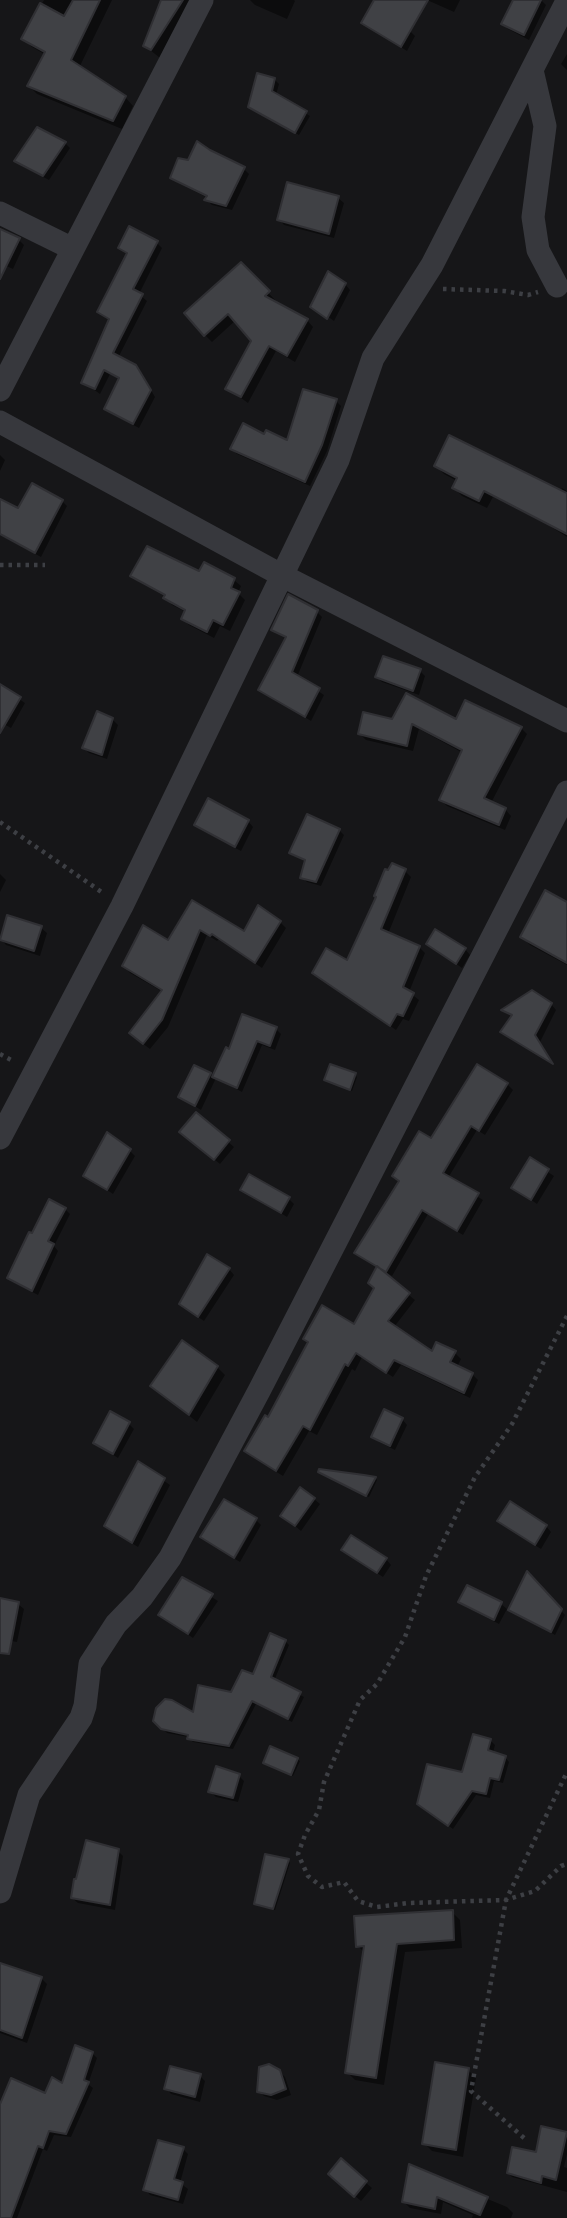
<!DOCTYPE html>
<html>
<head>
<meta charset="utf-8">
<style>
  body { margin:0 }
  canvas { display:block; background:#161618 }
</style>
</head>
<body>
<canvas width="567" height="2218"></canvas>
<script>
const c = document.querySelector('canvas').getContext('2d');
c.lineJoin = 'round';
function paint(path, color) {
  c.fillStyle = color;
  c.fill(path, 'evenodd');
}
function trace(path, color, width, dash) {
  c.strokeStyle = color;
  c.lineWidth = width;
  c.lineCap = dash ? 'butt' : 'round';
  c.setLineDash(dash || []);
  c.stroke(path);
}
paint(new Path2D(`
  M44 0H112L79 68 125 97 133 106 122 129 37 94 29 86 46 55 32 47 23 39Z
  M163 0H197L160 58 145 46Z
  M250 0H294L295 1 287 19 255 5Z
  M427 0H460L454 12Z
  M515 0H541L546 5 529 40 508 29 503 24Z
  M363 23 410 31 415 36 407 51Z
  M567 54V70L561 64Z
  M275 80 279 84 276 95 310 116 299 135 249 106Z
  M65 143 70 148 49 180 22 166 17 161Z
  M244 169 249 174 232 210 212 205 207 200 208 198 178 183 172 177Z
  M338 198 344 203 334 238 284 225 279 219Z
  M0 230 19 240 24 245 13 269 0 263Z
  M157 243 162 248 139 294 147 301 118 358 141 373 155 397 139 428 112 414 106 408 120 380 110 374 100 394 83 382 111 321 99 312 128 255 120 248Z
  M241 265 282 307 307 320 313 327 295 362 276 351 248 403 227 388 253 340 236 320 212 342 205 335Z
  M345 284 350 290 334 321 316 308Z
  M336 401 341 406 327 451 310 486 237 454 232 449 265 436 288 442Z
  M0 455 5 460 0 471Z
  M436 466 560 491 562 488 567 491V537L548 525 493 497 487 508 462 496 454 488 457 481 444 474Z
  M0 501 19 511 62 501 67 506 41 557 0 535Z
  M200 574 234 580 241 586 238 593 245 600 230 631 220 626 214 638 189 625 183 619 186 612 172 605 166 597 139 582 132 575Z
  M317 612 322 617 297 677 324 695 311 721 261 690 287 639 273 630Z
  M420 671 425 676 419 695 382 682 377 677Z
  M0 686 25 703 11 728 0 722Z
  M112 719 118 725 107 759 89 753 84 748Z
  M393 721H457L521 728 527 734 491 803 505 809 511 816 505 830 447 806 441 800 463 753 419 729 413 751 366 740 359 733Z
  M248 821 253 827 241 851 201 830 196 825Z
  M339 830 344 835 321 886 307 882 302 877 306 862 291 853Z
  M405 871 411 877 388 934 419 947 425 953 409 992 419 1000 409 1021 403 1019 396 1030 314 973 348 962Z
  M0 874 6 880 0 892Z
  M193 902 244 933 280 922 286 928 262 968 219 939 217 941 207 935 168 1027 150 1049 138 1040 163 992 130 973 124 966 169 943Z
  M567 904V965L530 945 522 937Z
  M8 917 41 928 47 933 40 956 6 945 1 939Z
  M428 944 465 949 470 955 462 968Z
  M551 1004 556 1010 540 1042 554 1065 503 1032 513 1017 504 1010Z
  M276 1029 281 1034 275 1050 262 1045 242 1092 216 1078 201 1110 180 1097 210 1074 214 1078 226 1049 230 1051Z
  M355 1075 357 1077 352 1091 326 1080Z
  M507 1084 513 1090 485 1135 477 1130 448 1178 483 1200 463 1235 428 1214 392 1276 384 1271 382 1273 415 1300 394 1327 433 1354 455 1353 461 1359 457 1367 472 1374 478 1380 470 1398 401 1365 393 1377 362 1357 355 1371 352 1369 317 1435 309 1431 283 1476 252 1457 246 1451 268 1420 354 1326 376 1288 378 1268 356 1252 400 1182 394 1176 432 1140Z
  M196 1114 234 1147 220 1164 187 1137Z
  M129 1150 135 1156 113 1194 85 1175Z
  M530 1160 554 1176 537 1204 514 1188Z
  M249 1176 289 1199 294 1204 287 1217 242 1189Z
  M65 1209 70 1214 54 1246 58 1251 38 1295 15 1283 9 1278Z
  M229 1269 234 1275 204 1321 186 1309Z
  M217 1367 225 1375 197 1422 152 1386Z
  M402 1419 407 1425 395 1450 379 1442 374 1437Z
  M129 1424 134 1429 118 1458 95 1443Z
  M139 1463 170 1485 138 1547 112 1531Z
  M322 1474 375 1478 377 1480 369 1497Z
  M314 1499 320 1504 301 1531 282 1515Z
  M257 1521 261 1525 240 1562 235 1559Z
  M505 1526H546L551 1532 541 1549Z
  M349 1555 386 1559 391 1565 383 1577Z
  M528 1574 565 1615 555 1635 510 1609Z
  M183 1579 218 1601 193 1638 160 1615Z
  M0 1600 18 1604 24 1609 17 1642 0 1639Z
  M461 1602 501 1604 507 1609 499 1624 466 1607Z
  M285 1641 289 1645 274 1681 304 1697 292 1722 256 1704 233 1749 193 1742 188 1737 167 1733 155 1720 194 1715 232 1694 254 1676Z
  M490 1740 495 1745 493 1753 505 1757 509 1762 503 1783 494 1781 490 1798 476 1795 453 1829 419 1804 464 1774Z
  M297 1759 300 1761 293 1776 268 1764Z
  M239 1776 244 1781 238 1802 216 1797 210 1791Z
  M118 1851 123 1856 115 1910 78 1903 72 1898Z
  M288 1861 290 1863 275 1910 258 1906 256 1903Z
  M452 1912 460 1920 462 1948 405 1952 384 2085 355 2080 347 2072 365 1953 358 1946Z
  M41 1978 47 1984 27 2043 0 2033V1979Z
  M92 2053 97 2058 88 2084 93 2088 71 2137 54 2135 47 2151 43 2149 17 2218H0V2109L45 2095 63 2086Z
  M468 2070 476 2078 463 2157 432 2151 424 2143Z
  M279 2071 285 2077 291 2095 277 2100 264 2096 259 2091Z
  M200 2076 205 2081 200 2102 171 2094 166 2088Z
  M542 2128 567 2134V2154L564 2167 567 2168V2192L512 2177 508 2173 537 2154Z
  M183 2149 188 2154 180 2183 188 2189 183 2204 150 2195 145 2189Z
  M341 2161 372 2188 361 2201 335 2179Z
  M410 2167 507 2207 513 2213 511 2218H472L473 2215 443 2202 441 2214 410 2208 403 2201Z`), '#0007');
const building = new Path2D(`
  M73 0H100L71 60 126 96 113 121 27 86 45 52 21 39 40 3 64 16Z
  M161 0H183L151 50 143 46Z
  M374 0H428L401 47 361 23Z
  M513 0H541L524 35 501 24Z
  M257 73 275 78 272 91 307 111 295 133 248 107Z
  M37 127 66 142 43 176 14 161Z
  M197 141 210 150 245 167 226 206 204 200 207 196 170 178 178 158 188 160Z
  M287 182 339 196 329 234 277 220Z
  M129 226 158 241 133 289 143 294 113 353 136 365 151 390 133 424 104 409 119 378 104 370 95 389 81 383 109 319 97 312 127 253 118 248Z
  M0 229 20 238 0 279Z
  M241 262 270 291 265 296 308 319 287 356 269 346 241 397 225 389 251 341 228 314 204 336 184 313Z
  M328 271 346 283 327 319 310 307Z
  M303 389 337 399 322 445 305 482 230 449 243 423 264 434 266 430 287 440Z
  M449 435 567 493V534L484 491 479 501 452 488 457 478 434 466Z
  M32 483 63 500 35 553 0 534V499L18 508Z
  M147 546 199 571 204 562 235 578 231 588 240 592 223 625 213 620 207 632 181 619 185 610 163 598 165 595 130 576Z
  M288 594 318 610 292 672 320 688 305 717 258 690 286 637 271 630Z
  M383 656 421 669 413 691 375 677Z
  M0 684 21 697 0 733Z
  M406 693 456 719 465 700 522 727 484 798 506 808 499 825 439 800 462 750 412 724 407 746 358 734 363 712 392 719Z
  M97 711 113 718 102 755 82 748Z
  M208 798 249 820 235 847 194 825Z
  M307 814 340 829 316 882 300 878 305 860 289 853Z
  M392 863 406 869 381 929 420 946 403 987 414 993 403 1016 397 1014 390 1026 312 973 326 948 347 960 376 897 374 896 385 869 388 870Z
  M545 890 567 902V963L520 937Z
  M192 900 244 931 258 905 281 921 255 963 212 934 210 936 200 930 162 1020 143 1044 129 1033 162 990 122 966 143 925 168 940Z
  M7 915 42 926 34 951 0 940Z
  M435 929 466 948 456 964 426 944Z
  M532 990 552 1003 535 1035 553 1064 500 1032 512 1015 501 1010Z
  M242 1014 277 1027 270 1046 257 1041 237 1088 212 1077 226 1047 229 1049Z
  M330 1064 356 1073 350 1090 324 1080Z
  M477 1064 508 1083 479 1131 471 1126 443 1173 479 1193 457 1231 422 1210 386 1272 354 1253 399 1181 392 1176 419 1131 431 1138Z
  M194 1065 211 1073 195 1106 178 1097Z
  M196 1112 230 1140 214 1160 179 1132Z
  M107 1132 131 1149 107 1190 83 1176Z
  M530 1157 549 1169 531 1200 511 1188Z
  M249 1174 290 1197 281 1213 240 1190Z
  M49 1199 66 1208 48 1241 54 1244 32 1291 7 1278 29 1232 32 1233Z
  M207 1254 230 1268 198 1317 179 1304Z
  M377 1266 410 1293 388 1321 432 1351 436 1342 456 1351 450 1362 473 1373 464 1393 394 1360 386 1373 356 1353 348 1366 345 1364 310 1430 303 1426 276 1471 244 1451 265 1415 268 1417 308 1342 303 1339 322 1305 354 1324 374 1288 368 1283Z
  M182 1340 218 1366 189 1415 150 1386Z
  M384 1409 403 1418 390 1446 371 1437Z
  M110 1411 130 1422 113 1454 93 1443Z
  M138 1461 165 1478 132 1543 104 1526Z
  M319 1469 364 1475 376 1477 366 1496 318 1472Z
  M300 1487 315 1498 295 1526 280 1516Z
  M224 1499 257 1518 234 1558 200 1537Z
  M510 1501 547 1525 535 1545 497 1521Z
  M351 1535 387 1558 377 1573 341 1550Z
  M527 1571 562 1609 551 1632 508 1610Z
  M182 1577 213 1594 188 1634 158 1615Z
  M467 1585 502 1602 494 1620 458 1602Z
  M0 1598 19 1602 9 1654 0 1653Z
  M270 1633 286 1640 271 1677 301 1692 288 1719 252 1701 229 1746 187 1739 188 1735 161 1729 153 1721 156 1708 165 1699 172 1700 193 1712 198 1685 231 1692 242 1670 253 1674Z
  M473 1734 491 1739 488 1750 506 1756 499 1780 490 1778 486 1794 472 1791 448 1826 417 1804 427 1764 462 1772Z
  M270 1746 298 1758 291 1775 263 1763Z
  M216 1766 240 1774 233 1798 208 1792Z
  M86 1840 119 1849 110 1905 71 1898 74 1879H76Z
  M265 1854 289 1859 273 1909 254 1904Z
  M453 1910 454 1940 397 1944 376 2078 345 2073 364 1946 356 1947 354 1916Z
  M0 1963 42 1977 22 2038 0 2030Z
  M75 2045 93 2052 84 2080 89 2082 66 2134 49 2131 43 2148 38 2146 11 2218H0V2104L11 2078 45 2093 52 2077 62 2083Z
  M435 2062 469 2068 456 2150 422 2144Z
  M269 2064 280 2070 286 2089 271 2095 257 2092 259 2067Z
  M170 2066 201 2074 195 2097 164 2089Z
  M541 2126 567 2132 556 2180 542 2176 541 2183 507 2173 512 2147 536 2152Z
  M158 2140 184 2147 174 2179 183 2182 178 2200 143 2190Z
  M341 2158 367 2181 354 2197 328 2174Z
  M409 2164 488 2197 480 2215 437 2197 435 2209 402 2202Z`);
paint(building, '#404145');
trace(building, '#303034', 2);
trace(new Path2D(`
  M443 289 504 291 528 295 538 292
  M0 565H45
  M0 822 103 893
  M0 1054 15 1062
  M567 1316 512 1424 475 1477 426 1576 405 1637 377 1684 360 1700 324 1782 319 1810 305 1835 298 1854 308 1876 322 1887 344 1882 358 1901 377 1907 408 1903 506 1900 535 1891 561 1866 567 1864
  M524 2138 471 2091 506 1900 567 1772`), '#3d3f44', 4.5, [3.5, 5]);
trace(new Path2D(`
  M532 70 545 126 533 217 538 250 557 286
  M0 213 73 249
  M0 390 202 0
  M0 422 283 576 567 721
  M0 1138 122 906 338 460 373 358 432 265 567 1
  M0 1892 29 1795 81 1718 85 1706 90 1664 116 1624 142 1597 170 1558 259 1391 567 792`), '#37383d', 23);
</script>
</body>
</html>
